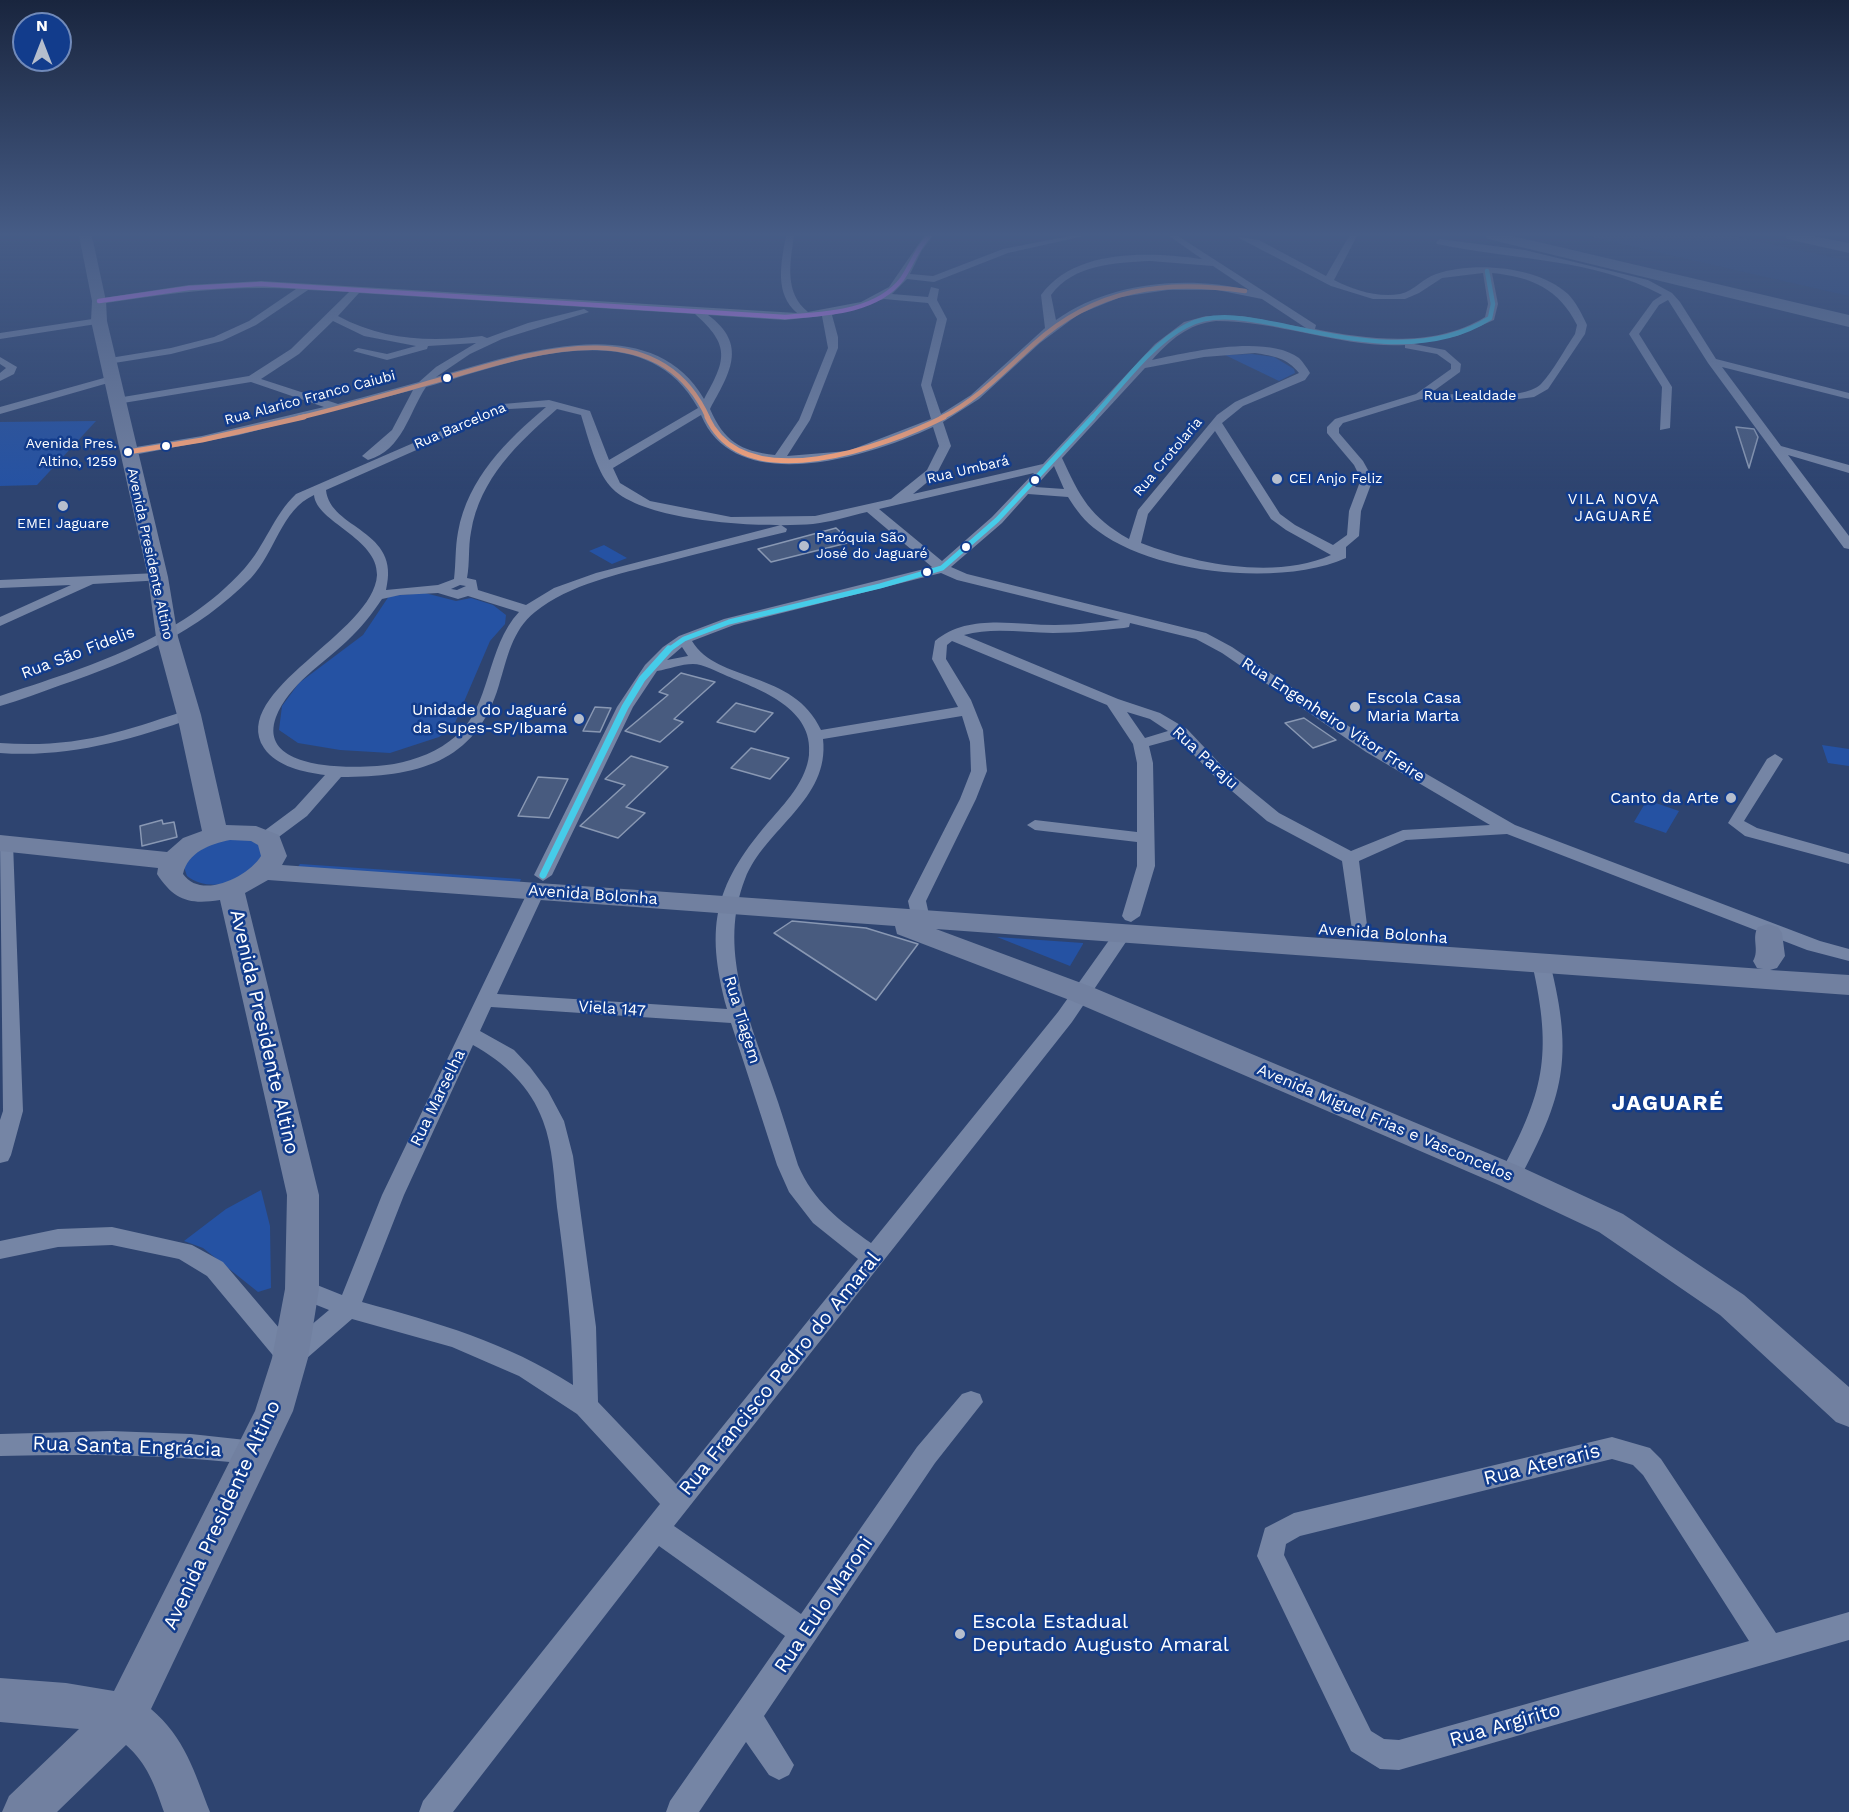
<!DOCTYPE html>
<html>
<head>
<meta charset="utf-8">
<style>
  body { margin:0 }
  #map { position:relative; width:1849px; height:1812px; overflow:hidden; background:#2e4470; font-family:"Work Sans",sans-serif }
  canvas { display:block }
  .north { position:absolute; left:12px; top:12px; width:60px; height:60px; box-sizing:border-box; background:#123c8c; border:2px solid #718aba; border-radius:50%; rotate:0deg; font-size:16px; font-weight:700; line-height:24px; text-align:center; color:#fff }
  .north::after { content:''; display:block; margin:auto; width:21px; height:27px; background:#b6becd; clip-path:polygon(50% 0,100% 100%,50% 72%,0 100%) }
</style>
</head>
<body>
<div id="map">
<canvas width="1849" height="1812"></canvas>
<div class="north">N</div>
</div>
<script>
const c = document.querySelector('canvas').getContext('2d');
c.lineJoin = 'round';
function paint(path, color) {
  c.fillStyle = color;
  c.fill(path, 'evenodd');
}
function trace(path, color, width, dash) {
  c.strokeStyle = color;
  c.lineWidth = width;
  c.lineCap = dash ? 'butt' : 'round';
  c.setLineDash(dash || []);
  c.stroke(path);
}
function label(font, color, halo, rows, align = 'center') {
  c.font = font + ' "Work Sans",sans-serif';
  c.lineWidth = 5;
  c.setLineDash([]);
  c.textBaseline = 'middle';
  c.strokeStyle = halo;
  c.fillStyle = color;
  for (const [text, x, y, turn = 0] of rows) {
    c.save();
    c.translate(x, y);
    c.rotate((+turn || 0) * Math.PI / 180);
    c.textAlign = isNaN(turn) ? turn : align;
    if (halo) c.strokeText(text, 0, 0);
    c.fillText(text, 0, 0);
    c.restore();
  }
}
paint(new Path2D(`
  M1252 354 1274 357 1294 369 1295 373 1279 381 1225 355Z
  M96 421 37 485 0 486V422Z
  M604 545 627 558 612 564 589 551Z
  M425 593 456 601 471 598 493 605 506 615 505 624 490 641 454 725 439 737 390 753 340 750 298 743 279 730 282 706 299 683 363 635 389 596Z
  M1822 745 1849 749V766L1828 763Z
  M1647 800 1679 811 1666 833 1634 822Z
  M223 839H247L259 844 263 856C256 863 247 874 238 879 223 887 200 887 187 876L184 867 193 853Z
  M300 864 521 879 519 884 297 868Z
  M997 937 1083 943V944L1070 966Z
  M261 1190 270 1226 271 1288 258 1292 203 1248 184 1241 226 1209Z`), '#2552a3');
paint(new Path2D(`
  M1587 236H1733L1849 261V296Z`), '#284680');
const building = new Path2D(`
  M1736 427 1754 429 1758 437 1749 468Z
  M836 528 851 542 771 562 758 549Z
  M681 673 715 682 674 719 683 722 660 742 625 731 668 695 659 692Z
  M736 703 773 713 755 732 717 722Z
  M595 707 611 708 600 732 583 731Z
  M1304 718 1336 740 1313 748 1285 723Z
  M751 748 789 758 770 779 731 768Z
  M631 756 668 767 626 807 645 813 618 838 580 826 625 785 605 779Z
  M538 777 568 779 549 818 518 816Z
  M162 820 163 824 174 822 177 837 142 846 140 826Z
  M792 921 866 928 918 944 876 1000 774 933Z`);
paint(building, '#485b7f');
trace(building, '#8998b3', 1.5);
paint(new Path2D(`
  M786 236H794C790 263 784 293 808 312L861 302 889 287 924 236H933L922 250 910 274 933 276 1003 249 1069 236H1084L1008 253 934 282 907 279 892 294 928 297 931 287 939 289 937 300 947 319 931 385 941 414 971 395 1045 328 1041 295C1075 248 1150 252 1202 259L1169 236H1178L1316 325 1315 329C1370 340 1435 348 1485 317L1488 304 1483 273 1442 278 1419 293 1405 299H1373L1331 286 1235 236 1259 240 1326 276 1349 236H1357L1334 280C1353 290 1378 298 1400 294 1414 291 1423 278 1436 274 1473 261 1538 266 1568 294 1576 302 1582 314 1587 325L1585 334 1548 389 1534 397 1503 401 1421 399 1343 423 1339 428V433L1363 461 1373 479 1361 511 1359 536 1346 547V558C1281 587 1155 574 1098 531 1085 522 1076 510 1068 497L1028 494 1002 523 951 567 967 574 1206 633 1232 647 1378 746 1515 825 1820 941 1849 949V961L1807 950 1507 834 1406 840 1359 861 1368 933 1359 939 1353 937 1342 861 1267 821 1212 774 1178 738 1149 746 1153 763 1155 866 1140 916 1131 922 1125 920 1122 916 1137 866V842L1035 830 1027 825 1035 820 1137 832V763L1133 744 1107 705 952 641 947 645 946 659 971 700 983 730 987 771 976 799 926 901 933 933 930 937 924 939 915 933 908 901 960 799 971 771 970 742 962 716 823 739C830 800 765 828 745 879 718 948 748 1016 771 1082 781 1109 789 1137 798 1165 813 1201 840 1221 871 1243L1058 1012 1117 929 1123 927 1132 933 1072 1022 674 1526 801 1614 917 1447 962 1394 971 1391 980 1394 983 1402 935 1463 764 1716 794 1765 789 1775 779 1780 769 1775 746 1742 699 1812H666L670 1801 785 1636 659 1546 453 1812H419L423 1801 660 1504 577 1414 519 1376 452 1347 352 1319 299 1365 290 1368 281 1365 207 1276 179 1259 112 1245 58 1247 0 1259V1241L58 1229 112 1227 192 1245 223 1262 291 1342 329 1310 294 1296 290 1289 294 1282 302 1279 342 1295 382 1195 530 887H542L545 891 497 994 727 1009C704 924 715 883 773 817 788 800 806 780 809 755 814 709 761 690 727 676 718 672 703 664 693 664 681 664 669 669 657 671L633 707 552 875 543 881 534 875 617 707 645 665 663 647 679 636 724 619 932 567 867 512C850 516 831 522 813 524 767 528 641 523 610 486 596 470 588 437 581 415L557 409C518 443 480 478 471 532 468 547 470 563 467 578L476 580 478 590 526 605 554 588 596 573 781 525 787 529 786 532C744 542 703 552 662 563 619 574 570 584 535 612 512 630 507 659 499 685 476 764 415 777 341 777L307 816 272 842H260L257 838 260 834 295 808 325 775C304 772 277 767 264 748 228 691 374 633 377 575 378 538 316 522 314 495 281 510 275 553 251 578 198 632 132 661 61 685 41 692 21 700 0 706V696C87 667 180 640 244 569 265 546 273 516 296 494L503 404 549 400 590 411 609 460 698 408C643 308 511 363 426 387 409 412 403 450 368 460L362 456 392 430 413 390 239 435 128 456 122 452 124 449 202 436 324 407 251 382 117 404 111 401 117 398 249 376 291 349 349 292 308 290 256 325 222 341 171 354 108 364 104 363V359L171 348 214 337 249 321 296 289C229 285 165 294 99 304L96 303V299L189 285 261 281 797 313C774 294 781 262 786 236ZM1150 261 1213 266 1249 290C1186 275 1109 282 1056 320L1051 295C1074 264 1114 263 1150 261ZM1492 273C1532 277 1559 289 1577 325L1575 334C1564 350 1554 370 1541 384 1522 402 1457 394 1431 393L1460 372 1461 364 1445 350 1414 344 1457 336 1494 320 1498 304ZM1168 290H1217L1262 299 1306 328 1242 316H1206L1184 322 1155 344 1043 464 913 494 936 475 951 446 943 422 979 399 1040 343 1079 314 1121 297ZM359 293 695 314C731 346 726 360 704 399 651 306 515 355 436 377L470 354 502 339 589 312 584 309 528 323 487 338 482 336C431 342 384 341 338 316ZM884 299 928 303 937 319 921 385 931 419 848 451 787 456 810 420 838 348V337L832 315ZM708 315 785 320 822 316 828 348 799 420 775 455C740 451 724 441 710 409 729 374 749 345 708 315ZM333 321 364 336 416 346 387 354 358 348 353 351 387 360 427 349 428 346 476 343 436 367 419 382 338 404 261 379 299 354ZM1216 321C1280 321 1341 348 1405 345V348L1437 354 1451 364V369L1416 394 1335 419 1327 427V433L1354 465 1361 479 1349 511 1347 535 1333 545 1295 525 1280 514 1222 423 1243 406 1305 380 1310 373C1307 368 1303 362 1299 358 1267 334 1188 352 1152 360 1170 340 1188 324 1216 321ZM1255 353C1274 356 1287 358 1299 373L1235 402 1217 415 1138 510 1129 539C1090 517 1080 497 1062 458L1145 368 1204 357ZM546 407C506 441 468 478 458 532 455 548 456 563 454 579L438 585 386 590C402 529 330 530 326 490L509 409ZM701 415C736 500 873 455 933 427L939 446 927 470 891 499 815 516 731 517 650 501 620 483 613 468ZM1215 431 1271 519 1286 530 1331 555C1275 580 1196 564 1141 543L1148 514ZM1054 466 1064 489 1035 487ZM1034 473 992 517 942 561 879 509ZM941 573 957 580 1120 620C1098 622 1077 625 1055 625 1015 625 968 613 935 641L932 659 958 707 821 730C794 670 717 683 692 641L734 625ZM460 585 466 586 457 590 451 589ZM438 593 458 599 468 596 519 612C486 647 491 707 456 736 439 751 416 760 394 764 364 769 255 774 276 717 289 684 323 664 347 641 361 628 372 614 382 599L400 595ZM1130 623 1196 639 1222 653 1366 752 1490 825 1403 830 1351 851 1279 813 1224 768 1187 729 1160 713 1118 699 964 635C993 627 1024 633 1053 633 1077 633 1101 630 1124 628L1129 627ZM682 647 688 656 667 660ZM1127 712 1150 719 1168 731 1145 738ZM491 1007 731 1023 777 1165 789 1192 813 1223 858 1259 676 1484 598 1402 596 1327 573 1156 564 1121 548 1091 530 1067 514 1050 480 1031ZM473 1045C504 1062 531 1087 543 1121 553 1147 554 1179 557 1207 565 1266 572 1325 573 1385 506 1342 438 1323 362 1302L404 1195Z
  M1440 239 1525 250 1648 280 1672 293 1680 302 1716 359 1849 393V399L1722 367 1781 446 1849 465V473L1788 455 1849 536V549L1844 548 1708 363 1668 300 1659 305 1639 334 1672 387 1670 428 1660 430 1662 387 1629 334 1653 301 1662 295C1593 258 1512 260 1437 244L1436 242Z
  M99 318 104 321 103 323 0 339V333Z
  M0 357 17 367 14 374 0 381V373L6 368 0 364Z
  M111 376 115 377V381L0 414V407Z
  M158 573 163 574V580L93 584 0 626V617L71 585 0 588V580Z
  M189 710 197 715 194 718C130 740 68 758 0 753V743C39 746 76 743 114 733 139 727 164 717 189 710Z
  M1775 754 1783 759 1744 821 1757 828 1849 854V864L1745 836 1728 823 1767 759Z
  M4 838 13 843 23 1111 11 1155 8 1161 0 1163V1120L3 1111 0 839Z
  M1541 957 1548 959 1550 963C1574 1059 1564 1096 1518 1182L1510 1184 1502 1182 1499 1176C1544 1092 1553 1057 1532 963L1534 959Z
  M110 1431 191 1434 255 1441 264 1445 268 1453 264 1461 255 1465C170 1454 86 1454 0 1456V1434Z
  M1612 1437 1650 1448 1661 1459 1776 1633 1849 1612V1640L1399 1770 1380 1769 1351 1751 1257 1556 1265 1528 1294 1513ZM1612 1459 1633 1465 1643 1475 1749 1641 1399 1740 1384 1739 1371 1731 1284 1555 1286 1544 1300 1536Z`), '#7585a5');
paint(new Path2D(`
  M79 236H92L106 301 107 321 168 577 178 637 201 715 226 825 256 826 279 835 287 856 282 865 1763 969 1757 968 1753 961C1760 950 1751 938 1758 927L1768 924 1778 927 1782 933 1785 956 1777 968 1770 970 1849 975V995L936 929 1092 987 1521 1167 1623 1214 1744 1295 1849 1387V1427L1836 1422 1720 1315 1599 1232 1499 1185 1072 1001 897 934 895 926 268 880 245 893 319 1195V1289L308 1358 293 1411 151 1709C185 1738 194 1771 210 1812H164C155 1786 147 1763 126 1745L57 1812H2L9 1796 79 1729 0 1722V1678L66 1683 114 1691 255 1411 272 1358 285 1289 287 1195 220 900C189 905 174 900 157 874L158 868 0 851V835L167 852 183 838 202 831 177 715 156 637 148 577 91 321 92 301ZM230 840 251 841 258 845 261 856C248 877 201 900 183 874 188 852 210 844 230 840Z`), '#7180a0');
paint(new Path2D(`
  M1486 236H1513L1849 315V327L1488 239Z
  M1785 236H1814L1849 243V253L1787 239Z`), '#6c7d9c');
trace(new Path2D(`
  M1092 418C1118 390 1151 344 1186 326 1215 310 1254 320 1285 326 1351 340 1429 357 1490 318L1493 304 1487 271`), '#46cce9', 4.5);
trace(new Path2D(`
  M667 651 684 639 729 622 880 586 942 568 997 520 1093 417`), '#46cce9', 5);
trace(new Path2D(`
  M543 875 625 707 642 679 669 649`), '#46cce9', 7);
trace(new Path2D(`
  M99 301 189 288 261 284 785 317C823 314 876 313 902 279 912 265 916 249 929 236`), '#d880ff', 4.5);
trace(new Path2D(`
  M298 418C344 407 389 394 435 381 525 355 658 306 708 418
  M941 418C977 400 1004 371 1034 344 1096 288 1165 279 1245 291`), '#fea67b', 4.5);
trace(new Path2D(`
  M707 417C745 499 886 446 944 417
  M128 452 202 440 304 417`), '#fea67b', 5);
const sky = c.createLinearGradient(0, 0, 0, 489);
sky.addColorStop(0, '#19253e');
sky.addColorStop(0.48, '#465c86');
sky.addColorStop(1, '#465c8600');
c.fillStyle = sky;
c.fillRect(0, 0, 1849, 489);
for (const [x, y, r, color] of [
  [447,378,5,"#fff"],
  [166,446,5,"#fff"],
  [128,452,5,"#fff"],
  [1277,479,6,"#b6becd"],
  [1035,480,5,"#fff"],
  [63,506,6,"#b6becd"],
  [804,546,6,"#b6becd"],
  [966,547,5,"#fff"],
  [927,572,5,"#fff"],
  [1355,707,6,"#b6becd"],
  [579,719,6,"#b6becd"],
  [1731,798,6,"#b6becd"],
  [960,1634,6,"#b6becd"]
]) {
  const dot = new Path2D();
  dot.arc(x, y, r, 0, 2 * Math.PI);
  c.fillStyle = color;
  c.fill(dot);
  trace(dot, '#123c8c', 2);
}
label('14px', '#fff', '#123c8c', [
  ["Rua Lealdade",1470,396],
  ["Rua Alarico Franco Caiubi",310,398,-15],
  ["Rua Barcelona",460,426,-23],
  ["Rua Crotolaria",1168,457,-50],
  ["Rua Umbará",968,470,-13],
  ["Avenida Presidente Altino",150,554,78]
]);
label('14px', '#fff', '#123c8c', [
  ["Avenida Pres.",117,444],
  ["Altino, 1259",117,462]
], 'right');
label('14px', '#fff', '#123c8c', [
  ["CEI Anjo Feliz",1289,479],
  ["EMEI Jaguare",63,524,"center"],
  ["Paróquia São",816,538],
  ["José do Jaguaré",816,554]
], 'left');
c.letterSpacing = '1.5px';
label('15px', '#fff', '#123c8c', [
  ["VILA NOVA",1614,500],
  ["JAGUARÉ",1614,517]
]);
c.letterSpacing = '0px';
label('16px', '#fff', '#123c8c', [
  ["Rua São Fidelis",78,653,-21],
  ["Rua Engenheiro Vítor Freire",1333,720,33],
  ["Rua Paraju",1205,758,43],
  ["Avenida Bolonha",593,895,4],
  ["Avenida Bolonha",1383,934,4],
  ["Viela 147",612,1009,4],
  ["Rua Tiagem",742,1020,73],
  ["Rua Marselha",438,1098,-64],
  ["Avenida Miguel Frias e Vasconcelos",1385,1123,23]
]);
label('16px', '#fff', '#123c8c', [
  ["Escola Casa",1367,698,"left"],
  ["Maria Marta",1367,716,"left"],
  ["Unidade do Jaguaré",567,710],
  ["da Supes-SP/Ibama",567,728],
  ["Canto da Arte",1719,798]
], 'right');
label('20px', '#fff', '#123c8c', [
  ["Avenida Presidente Altino",264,1032,77],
  ["Rua Francisco Pedro do Amaral",780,1374,-51],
  ["Rua Santa Engrácia",127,1447,2],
  ["Rua Ateraris",1542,1465,-14],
  ["Avenida Presidente Altino",222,1515,-65],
  ["Rua Eulo Maroni",824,1605,-56],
  ["Rua Argirito",1505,1725,-16]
]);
label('20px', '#fff', '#123c8c', [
  ["Escola Estadual",972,1622],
  ["Deputado Augusto Amaral",972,1645]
], 'left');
c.letterSpacing = '1.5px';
label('bold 22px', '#fff', '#123c8c', [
  ["JAGUARÉ",1668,1104]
]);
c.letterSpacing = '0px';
</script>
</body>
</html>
